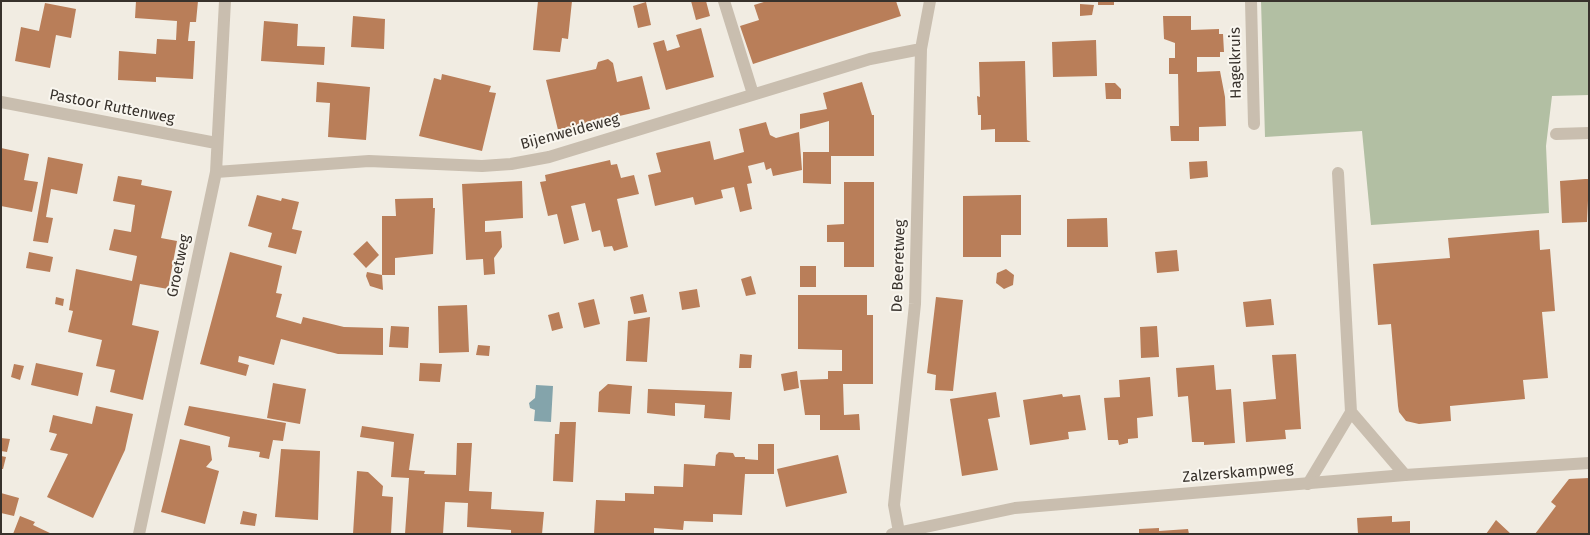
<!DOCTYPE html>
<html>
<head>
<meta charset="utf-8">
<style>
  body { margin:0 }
  #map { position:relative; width:1590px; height:535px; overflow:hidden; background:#f1ece2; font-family:"Fira Sans",sans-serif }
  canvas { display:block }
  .frame { position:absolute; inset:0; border:2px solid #38322c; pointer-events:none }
</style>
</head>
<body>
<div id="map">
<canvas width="1590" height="535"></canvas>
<div class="frame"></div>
</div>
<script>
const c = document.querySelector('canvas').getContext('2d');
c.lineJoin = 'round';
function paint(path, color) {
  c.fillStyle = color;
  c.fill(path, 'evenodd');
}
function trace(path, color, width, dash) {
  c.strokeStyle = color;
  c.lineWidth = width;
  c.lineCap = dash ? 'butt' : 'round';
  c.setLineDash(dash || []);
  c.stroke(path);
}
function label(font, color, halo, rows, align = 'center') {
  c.font = font + ' "Fira Sans",sans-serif';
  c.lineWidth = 4;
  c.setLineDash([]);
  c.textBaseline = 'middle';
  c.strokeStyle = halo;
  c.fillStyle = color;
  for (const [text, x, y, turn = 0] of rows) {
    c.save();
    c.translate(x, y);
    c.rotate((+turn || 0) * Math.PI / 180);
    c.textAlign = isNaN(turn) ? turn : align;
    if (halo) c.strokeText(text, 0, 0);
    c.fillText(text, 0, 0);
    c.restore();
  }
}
paint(new Path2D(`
  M1261 1H1589V95L1552 96 1546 146 1549 213 1371 225 1362 131 1265 137Z`), '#b2bfa3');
paint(new Path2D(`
  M536 385 553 386 551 422 534 421 535 410 530 408 529 403 535 398Z`), '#84a4ab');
paint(new Path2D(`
  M136 1H198L196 22H190L188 41H195L193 79 156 77V82L118 80 119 51 156 54 157 39 176 40 177 21 135 18Z
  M538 1H572L568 39 562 38 560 52 533 50Z
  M691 1H706L710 16 696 20Z
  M767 1H896L901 16 753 64 740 26 759 20 754 5Z
  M1098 1H1114V5H1098Z
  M646 2 651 25 638 28 633 6Z
  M45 3 76 9 71 38 56 35 50 68 15 61 21 27 39 31Z
  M1080 4 1094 5 1092 15 1080 16Z
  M353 16 385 19 384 49 351 47Z
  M1163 16H1191V30L1219 29V34H1223L1224 52H1220V57H1197V72L1220 71 1225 97 1226 126 1199 127V141H1171L1170 126H1179L1178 74H1169V58H1175V43L1164 39Z
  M264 21 298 24 297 46 325 47 324 65 261 61Z
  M701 28 714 77 666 90 653 43 664 40 667 51 680 47 676 35Z
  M1096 40 1097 76 1053 77 1052 42Z
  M608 59 613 63 617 82 642 76 650 109 558 130 546 80 596 69 598 62Z
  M1025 61 1027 140 1031 142H995V129L981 130V115H978L977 96 980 97 979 62Z
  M442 74 491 86 489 92 496 93 482 151 419 136 434 78 441 80Z
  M317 82 370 87 366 140 328 137 330 103 316 102Z
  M862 82 872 115H874V156H831V184L803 183V152H829V121L800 129V114L827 109 823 93Z
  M1105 83H1115L1121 89V99H1106Z
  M766 122 770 135 776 138 799 132 802 170 773 176 771 168 766 170 764 162 748 166 752 183 747 184 752 209 740 212 734 187 721 190 723 198 695 205 693 197 655 206 648 175 661 172 656 153 710 141 714 160 744 152 739 129Z
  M1 148 29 154 24 180 38 182 32 212 1 206Z
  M48 157 83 164 77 194 51 189 46 217 53 218 48 243 33 241Z
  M610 160 611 165 617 164 621 178 634 175 639 194 617 199 628 247 614 251 612 246 604 247 600 230 592 232 585 203 571 206 579 240 564 244 557 214 548 216 540 182 546 181 545 175Z
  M1207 161 1208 177 1190 179 1189 162Z
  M118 176 142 180 141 185 172 191 161 238 177 241 168 289 140 284 132 325 159 331 143 400 110 392 115 370 96 366 102 340 68 332 73 311 69 310 76 269 132 281 137 256 109 250 114 229 131 232 135 205 113 201Z
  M1585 179H1589L1587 222 1562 223 1560 181Z
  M522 181 523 218 485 221V232L501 231 502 247 494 258 495 274 484 275 483 259 466 260 462 184Z
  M844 182H874V267H844V242H827V225L844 224Z
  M257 195 281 201 282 198 299 202 292 229 302 231 296 254 268 247 272 233 248 226Z
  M1021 195V235H1001V257H963V196Z
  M433 198V208H435L433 254 395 258V275H382V216H396L395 199Z
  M1107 218 1108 247H1067V219Z
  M1539 230 1540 250 1550 249 1555 311 1542 312 1548 378 1523 380 1525 399 1450 406 1451 421 1419 424 1406 421 1399 412 1398 406 1391 324 1378 325 1373 264 1450 258 1448 238Z
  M367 241 379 255 366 268 353 254Z
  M1177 250 1179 271 1157 273 1155 252Z
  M29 252 53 257 50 272 26 268Z
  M230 252 282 266 276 293 282 294 276 317 301 324 303 317 344 327 383 328V355L338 354 281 339 274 365 239 356 238 362 249 365 246 376 200 364Z
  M800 266H816V287H800Z
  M1006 269 1014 275 1013 285 1004 289 996 283 997 273Z
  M367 272 382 275 383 290 370 286 366 276Z
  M751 276 756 294 746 296 741 279Z
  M697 289 700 307 682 310 679 292Z
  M643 294 647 312 634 314 630 297Z
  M798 295H867V315H873V384H843L844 415 859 414 860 430H820V415H805L800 380 828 379V371H842V350L798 349Z
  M56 297 64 299 63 306 55 304Z
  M936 297 963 300 953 391 935 390 936 375 927 373Z
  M594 299 600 324 584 328 578 303Z
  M1271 299 1274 325 1246 327 1243 302Z
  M467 305 469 352 439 353 438 306Z
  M559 312 563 328 552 331 548 315Z
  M650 317 647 362 626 361 628 321Z
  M391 326 409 327 408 348 389 347Z
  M1157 326 1159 357 1141 358 1140 327Z
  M478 345 490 346 489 356 476 355Z
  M740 354 752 355 751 368H739Z
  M1296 354 1301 429 1285 430 1286 439 1246 442 1243 402 1276 399 1272 355Z
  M36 363 83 373 78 396 31 385Z
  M420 363 442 364 440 382 419 381Z
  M14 364 24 366 20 380 11 377Z
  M1214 365 1216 390 1231 389 1235 443 1204 445V442H1192L1188 396 1178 397 1176 368Z
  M797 371 799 388 784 391 781 374Z
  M1150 377 1153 416 1137 418 1138 438 1128 439V443L1119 445 1118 440H1108L1104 398 1120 397 1119 380Z
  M273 383 306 389 300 424 267 418Z
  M608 384 632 386 630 414 598 412 599 392Z
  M648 389 732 392 730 420 704 418 705 405 675 403V416L647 413Z
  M996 392 1000 417 988 419 998 470 962 476 950 399Z
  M1062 394 1063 397 1080 395 1086 430 1068 432 1069 439 1030 445 1023 400Z
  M96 406 133 414 125 450 93 518 47 497 68 454 50 450 57 434 49 432 53 415 92 424Z
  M189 406 286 423 283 441 273 440 269 459 259 457 260 452 228 447 230 437 184 425Z
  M560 422H576L573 482 553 481 555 434H559Z
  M362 426 414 434 409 470 425 471 424 474 456 475 457 443H472L469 491 492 492 491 509 544 512 542 534H511V530L467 527 468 503 445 502 443 534H405L409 478 391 477 394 442 360 437Z
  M1 438 10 439 7 452 1 451Z
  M180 439 210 446 212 460 206 467 219 471 205 524 161 512Z
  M758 444H774V474H745L742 515 713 514V522L684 521 683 530 654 528V534H594L596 500 625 501V493L654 494V486L683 487 684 464 715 466 716 455 719 452 733 453 735 457H745V459L758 460Z
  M281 449 320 451 318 520 275 517Z
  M838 455 847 493 786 507 777 469Z
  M1 456 6 457 3 469H1Z
  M357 471 368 472 383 486 382 496 393 497 391 534H353Z
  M1589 478V534H1535L1556 506 1551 502 1569 479Z
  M1 493 19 498 14 516 1 513Z
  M243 511 257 514 255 526 240 524Z
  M20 516 35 522 33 525 52 534H13Z
  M1392 516V522L1410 521V534H1358L1357 518Z
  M1496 520 1511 534H1486Z
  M1159 528V531L1188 529 1189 534H1139V529Z`), '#b97e59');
trace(new Path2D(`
  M1351 412 1405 475
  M1308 484 1351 412 1338 173`), '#c9beaf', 12);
trace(new Path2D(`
  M724 1 753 94
  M1251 1 1254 124
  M1 102 216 143
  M1556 134 1589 133
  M216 172 369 161 482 166 511 164 549 157 870 59 921 49
  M899 532 894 505 915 304 921 49 930 1
  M139 534 216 172 225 1
  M892 534 1015 508 1405 475 1589 463`), '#c9beaf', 12);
label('15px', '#38322c', '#f9f6ef', [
  ["Hagelkruis",1236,63,-91],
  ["Pastoor Ruttenweg",112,107,11],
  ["Bijenweideweg",570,132,-15],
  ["Groetweg",179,266,-78],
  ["De Beeretweg",899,266,-88],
  ["Zalzerskampweg",1238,473,-5]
]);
</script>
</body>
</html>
